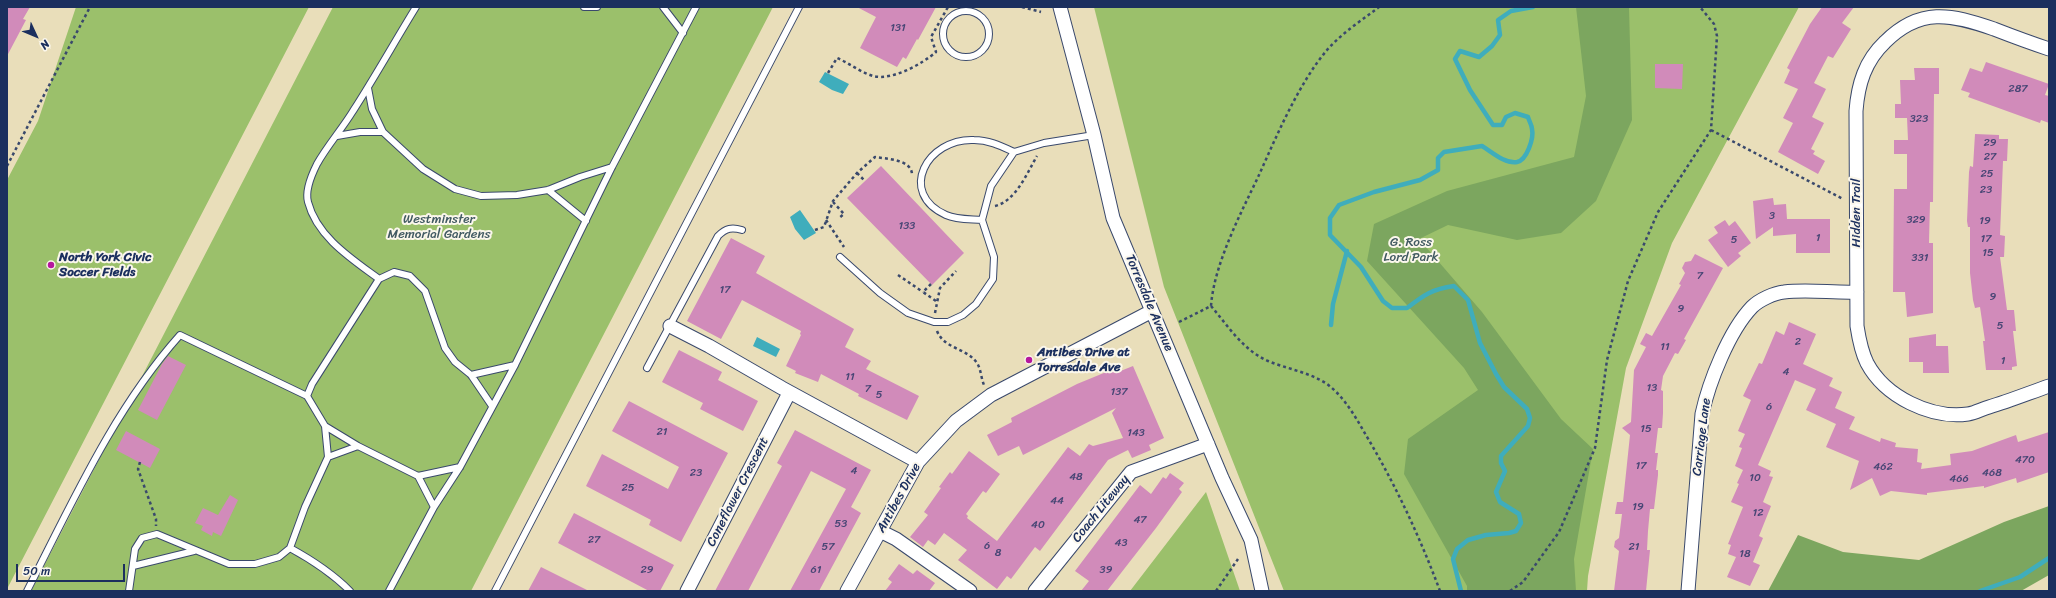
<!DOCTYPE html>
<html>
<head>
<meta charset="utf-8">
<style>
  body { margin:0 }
  #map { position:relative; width:2056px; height:598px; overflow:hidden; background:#e9deba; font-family:Sriracha,sans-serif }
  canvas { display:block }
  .frame { position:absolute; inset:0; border:8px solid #1b2f5e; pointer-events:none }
  .north { position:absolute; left:16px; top:16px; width:40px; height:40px; -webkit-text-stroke:3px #fbf7ec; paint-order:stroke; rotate:134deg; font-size:11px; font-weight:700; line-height:16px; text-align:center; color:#1b2f5e }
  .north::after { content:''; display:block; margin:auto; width:14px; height:18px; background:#1b2f5e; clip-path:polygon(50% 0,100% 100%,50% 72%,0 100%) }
  .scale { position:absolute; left:16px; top:564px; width:109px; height:18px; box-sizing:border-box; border:2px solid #1b2f5e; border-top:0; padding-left:5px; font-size:12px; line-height:14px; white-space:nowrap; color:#1b2f5e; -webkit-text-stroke:3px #fbf7ec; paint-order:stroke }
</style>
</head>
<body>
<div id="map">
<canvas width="2056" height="598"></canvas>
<div class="frame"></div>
<div class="north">N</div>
<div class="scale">50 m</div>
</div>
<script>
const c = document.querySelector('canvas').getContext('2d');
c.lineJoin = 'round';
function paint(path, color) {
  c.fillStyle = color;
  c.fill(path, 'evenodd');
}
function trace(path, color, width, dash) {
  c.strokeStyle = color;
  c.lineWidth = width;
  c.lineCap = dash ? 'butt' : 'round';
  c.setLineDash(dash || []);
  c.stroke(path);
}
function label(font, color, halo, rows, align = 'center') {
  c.font = font + ' Sriracha,sans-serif';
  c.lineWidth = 4;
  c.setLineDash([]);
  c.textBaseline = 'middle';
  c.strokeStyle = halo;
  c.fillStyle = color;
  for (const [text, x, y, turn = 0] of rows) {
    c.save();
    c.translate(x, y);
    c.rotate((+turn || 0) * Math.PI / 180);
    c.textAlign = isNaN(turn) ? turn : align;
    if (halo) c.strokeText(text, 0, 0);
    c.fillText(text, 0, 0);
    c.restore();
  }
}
paint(new Path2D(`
  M76 7H309L7 589V180L38 121Z
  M333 7H773L471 591H31Z
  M1094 7H1799L1672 243 1626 368 1588 576 1587 591H1284L1164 287Z
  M1206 492 1240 591H1130Z`), '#9bc06b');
paint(new Path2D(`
  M1576 7H1629L1632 120 1596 201 1561 233 1517 240 1448 225 1419 239 1482 312 1561 419 1593 449 1574 559 1576 591H1467V586L1404 474 1408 439 1478 390 1464 368 1367 261 1374 224 1447 191 1574 157 1586 96Z
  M2049 506V575L2021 591H1768L1798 535 1843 552 1919 560 2004 522Z`), '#7ca65f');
paint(new Path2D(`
  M825 72 849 84 843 94 832 90 819 82Z
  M800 210 816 233 804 240 795 229 790 217Z
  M757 337 780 349 776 357 753 346Z`), '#3fadbc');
trace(new Path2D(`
  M1331 325 1333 304 1347 251
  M1461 591 1453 559 1457 549 1468 540 1486 535 1509 533 1516 531 1521 523 1519 514 1500 502 1496 492 1505 471 1501 463V456L1528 426 1530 418 1527 409 1504 387 1496 374 1480 343 1468 300 1454 286C1432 289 1424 295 1407 308H1392L1383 301 1361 267 1330 235V218L1339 205 1374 192 1420 180 1438 170V158L1444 152 1482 146C1492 152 1505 164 1517 162 1527 160 1534 138 1532 129 1532 125 1529 121 1528 117L1515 113 1506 117 1502 125H1493L1470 90 1455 59 1460 51 1479 57 1492 46 1500 35 1498 20 1511 11 1533 7
  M1980 591 2020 577 2049 558`), '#3fadbc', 4.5);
paint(new Path2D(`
  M7 7H30L23 19 26 20 7 56Z
  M857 7H936L918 40 917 39 906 59 903 57 897 67 860 48 876 17Z
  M1822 7H1854L1842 23 1851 29 1833 58 1828 56 1814 83 1826 89 1812 117 1824 123 1811 149 1815 151 1813 154 1825 161 1818 174 1778 152 1793 123 1783 118 1798 89 1784 83 1790 70 1787 68 1810 24Z
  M1986 62 2049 84 2045 95 2049 96V123L2041 120 2040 123 1968 97 1970 93 1961 90 1970 68 1982 72Z
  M1655 64H1683L1682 89 1655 88Z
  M1914 68H1939V94H1934L1933 202H1930L1929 243H1933V313L1907 317 1905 292H1893L1894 189H1907V154H1894V140H1908L1907 118H1895V104H1901L1900 80H1915Z
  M1975 134 1999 135V139H2008L2007 161H2003L2000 235 2005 236 2004 257H2000L2007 310H2014L2016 331H2013L2017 366 2012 367V370H1986L1983 341H1985L1980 307 1975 308 1973 300 1970 273V227H1968L1967 221 1969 172 1970 166 1973 167Z
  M881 166 964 253 932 285 847 198Z
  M1773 198 1774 205 1786 204 1787 219H1830V253H1796V234L1773 236V227L1756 239 1753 201Z
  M1725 220 1729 226 1735 221 1751 243 1738 253 1741 256 1728 267 1708 240 1718 233 1714 227Z
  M731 238 765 256 756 273 854 329 845 347 871 361 866 369 919 396 907 420 858 396 859 394 821 374 818 382 795 373 796 371 786 366 801 335 800 334 801 331 742 300 721 339 687 321Z
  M1695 254 1723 268 1684 339 1686 340 1678 354 1675 353 1663 376 1661 390 1663 391V413L1662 428H1658L1655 453H1658L1656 470H1658V475L1654 509H1650L1648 531 1647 550H1650L1646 591H1614L1619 551 1614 547 1615 541 1619 538 1622 514H1615L1617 502H1623L1630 435 1622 428 1631 422 1634 370 1646 347 1640 344 1646 333 1652 336 1681 285 1679 284 1685 273 1682 268 1685 262 1691 261Z
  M1789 322 1816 334 1803 364 1833 378 1829 386 1842 392 1835 408 1855 417 1849 429 1880 442 1881 438 1896 443 1895 447 1918 449 1917 462 1922 463 1921 469 1951 465 1950 454 1972 451 2016 435 2018 442 2049 432V472L2017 483 2016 478 1984 488V486L1927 493V495L1891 491 1880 496 1872 478 1850 490 1859 461 1826 447 1836 424 1806 410 1816 389 1795 380 1758 465 1771 471 1769 476 1773 477 1763 502 1771 506 1759 536 1763 538 1753 562 1760 565 1750 586 1727 577 1736 557 1728 554 1731 545 1728 544 1743 507 1731 502 1739 484 1737 483 1743 470 1735 466 1742 448 1739 447 1745 434 1738 431 1751 400 1743 396 1759 363 1762 364 1776 331 1784 335Z
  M1936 334V346H1948L1949 373H1923V362H1909V338Z
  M679 350 722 372 718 380 758 401 743 431 700 409 703 403 662 382Z
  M168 356 186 365 157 420 138 410 162 364Z
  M1133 366 1164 438 1149 445 1151 450 1132 458 1128 450 1108 460 1040 551 1035 547 1011 579 1007 576 997 589 958 560 967 550 944 533 935 545 928 540 923 547 910 537 928 515 924 512 941 488 939 487 950 472 952 474 969 451 1000 474 986 493 983 491 966 514 968 516 967 518 997 541 1068 447 1080 456 1089 444 1093 446 1123 438 1112 413 1116 408 1023 455 1019 446 998 456 987 435 1012 422 1011 418 1077 384 1116 368 1118 372Z
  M629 401 728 453 681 542 649 525 651 520 586 486 602 454 668 489 679 467 612 431Z
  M795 430 871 470 851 507 861 513 819 591H790L846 489 811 471 748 591H715L782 466 777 463Z
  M126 431 160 449 150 468 116 450Z
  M1170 473 1184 483 1179 489 1182 492 1156 528 1107 591H1081L1089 581 1075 571 1140 485 1151 494 1163 477 1166 479Z
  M230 495 238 500 221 536 213 532 212 536 201 530 203 526 195 523 203 508 218 515Z
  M574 513 674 565 660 591H649L558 543Z
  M899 564 913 574 917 570 935 583 929 591H885L892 582 888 579Z
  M541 567 589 591H528Z`), '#d18bba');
const service = new Path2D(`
  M416 7C395 41 375 77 353 111 342 129 327 146 317 164 312 174 305 191 308 202 317 237 352 259 379 279L394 272 410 276 425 291 445 348 455 362 471 375 492 406
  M584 7H597
  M663 7 683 33
  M943 34a23 23 0 1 1 46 0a23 23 0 1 1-46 0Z
  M368 88 372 109 383 132 423 169 455 189 481 196 517 195 548 190 580 177 612 167
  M337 136 360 132H383
  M548 190 586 221
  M982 220C971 219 957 220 946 215 897 193 927 138 974 140 989 140 1001 146 1014 152
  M840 257 880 293 908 313 934 322H948L963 315 976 304 993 279 994 257 982 220 991 186 1014 152 1044 143 1094 135
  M647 368 718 236C726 228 732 227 742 230
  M471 375 515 365
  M325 426 358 446 418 476 460 467
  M328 457 358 446
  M418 476 434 507
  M290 548C312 560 332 573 350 591
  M133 566 194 551
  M27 591C72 503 114 409 180 335L307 396
  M129 591 135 549 142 538 157 534 229 564H255L279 557 290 548 305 507 328 457 325 426 307 396 312 384 379 279
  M389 591 434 507 460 467 515 365 612 167 696 7
  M495 591 799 7`);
const minor = new Path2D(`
  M1060 7 1094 135 1113 218 1222 478 1251 540 1262 591
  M2049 49C2031 43 2012 36 1994 29 1951 14 1920 7 1885 42 1865 61 1858 84 1856 111L1857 326C1859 339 1861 351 1867 363 1885 397 1931 419 1968 414 1975 413 1982 409 1989 407 2009 401 2029 393 2049 386
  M670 326 709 346 782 388 918 462
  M880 531 896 539 970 591
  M687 591 789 393
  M847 591 918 462 956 421 991 395 1152 311
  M1035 591 1131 472 1208 444
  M1688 591 1702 414C1709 382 1729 331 1752 307 1759 300 1774 293 1784 292 1808 289 1833 293 1857 292`);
trace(service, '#3a496c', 8);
trace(minor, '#3a496c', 15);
trace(new Path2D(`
  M1022 7 1041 12
  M828 73 837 58C849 63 860 72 873 76 892 81 922 64 936 52L931 37 948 7
  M1711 130 1843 199
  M7 166 90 7
  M857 173 865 181
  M833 202 844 214 839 218
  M995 206C1016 201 1027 173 1037 156
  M826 220 844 247
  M815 230 824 227 833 201 857 173 875 157C886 159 911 159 912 174
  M898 275 923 292
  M931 284 923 292 936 301
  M1211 306C1228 326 1243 350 1268 361 1287 369 1309 372 1327 384 1347 399 1358 422 1370 442 1398 490 1421 540 1440 591
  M935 313 940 288 956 271
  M1179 322 1211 306C1214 264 1241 213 1259 175 1277 135 1299 83 1327 50 1342 33 1362 20 1379 7
  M937 331C944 349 967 348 977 363 981 369 981 378 984 385
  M140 462 138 469 156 519V526
  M1216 591 1238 559
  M1510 591 1523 582 1559 532 1595 448 1607 360 1628 281 1658 212 1711 130 1717 36 1714 24 1700 7`), '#3a496c', 2.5, [3, 3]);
trace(service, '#fff', 6);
trace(minor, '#fff', 13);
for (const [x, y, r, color] of [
  [51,265,4,"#b5179e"],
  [1029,360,4,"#b5179e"]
]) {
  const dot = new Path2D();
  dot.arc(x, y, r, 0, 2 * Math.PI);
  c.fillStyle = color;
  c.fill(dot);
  trace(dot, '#fbf7ec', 1.5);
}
label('11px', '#484675', null, [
  ["131",898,28],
  ["287",2018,89],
  ["323",1919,119],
  ["29",1990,143],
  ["27",1990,157],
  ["25",1987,174],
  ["23",1986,190],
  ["3",1772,216],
  ["329",1916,220],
  ["19",1985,221],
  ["133",907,226],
  ["1",1818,238],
  ["17",1986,239],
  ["5",1734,240],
  ["15",1988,253],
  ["331",1920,258],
  ["7",1700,276],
  ["17",725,290],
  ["9",1993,297],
  ["9",1681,309],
  ["5",2000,326],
  ["2",1798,342],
  ["11",1665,347],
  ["1",2003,361],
  ["4",1786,372],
  ["11",850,377],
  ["13",1652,388],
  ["7",868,389],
  ["137",1119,392],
  ["5",879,395],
  ["6",1769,407],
  ["15",1646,429],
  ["21",662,432],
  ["143",1136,433],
  ["470",2025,460],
  ["17",1641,466],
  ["462",1883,467],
  ["4",854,471],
  ["23",696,473],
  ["468",1992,473],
  ["48",1076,477],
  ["10",1755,478],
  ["466",1959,479],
  ["25",628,488],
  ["44",1057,501],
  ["19",1638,507],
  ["12",1758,513],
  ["47",1140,520],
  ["53",841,524],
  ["40",1038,525],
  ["27",594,540],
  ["43",1121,543],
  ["6",987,546],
  ["57",828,547],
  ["21",1634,547],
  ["8",998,553],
  ["18",1745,554],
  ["29",647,570],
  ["61",816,570],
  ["39",1106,570]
]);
label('13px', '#1b2f5e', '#fbf7ec', [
  ["Hidden Trail",1857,213,-90],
  ["Torresdale Avenue",1149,303,67],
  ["Carriage Lane",1702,437,-83],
  ["Coneflower Crescent",738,492,-63],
  ["Antibes Drive",899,498,-61],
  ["Coach Liteway",1101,509,-51]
]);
label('13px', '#415a62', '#fbf7ec', [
  ["Westminster",439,220],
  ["Memorial Gardens",439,235],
  ["G. Ross",1411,243],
  ["Lord Park",1411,258]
]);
label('bold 13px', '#1b2f5e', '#fbf7ec', [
  ["North York Civic",59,258],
  ["Soccer Fields",59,273],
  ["Antibes Drive at",1037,353],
  ["Torresdale Ave",1037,368]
], 'left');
</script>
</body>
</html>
